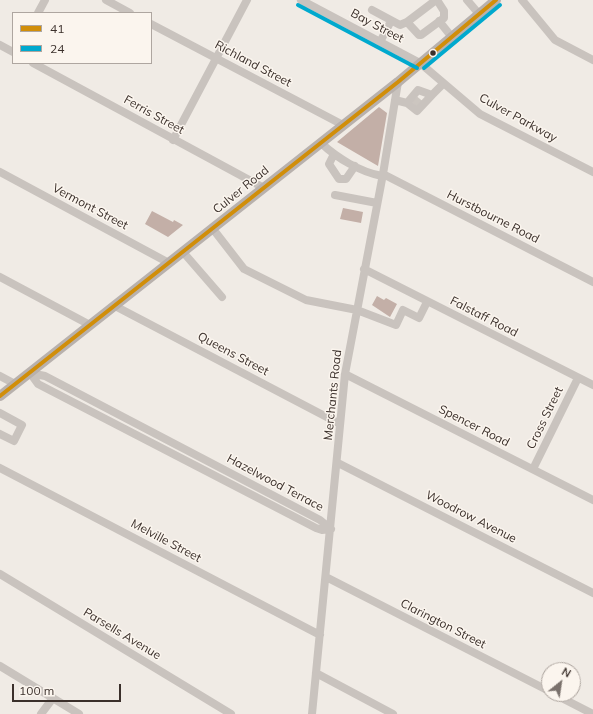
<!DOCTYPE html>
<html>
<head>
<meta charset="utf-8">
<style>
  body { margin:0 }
  #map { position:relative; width:593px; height:714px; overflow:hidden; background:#f0ebe5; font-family:Mulish,sans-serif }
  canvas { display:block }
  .legend { position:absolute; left:12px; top:12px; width:140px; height:52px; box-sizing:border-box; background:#fbf5ee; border:1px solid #aea6a0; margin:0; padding:5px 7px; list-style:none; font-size:12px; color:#3b302b }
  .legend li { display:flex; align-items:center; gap:8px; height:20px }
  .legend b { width:20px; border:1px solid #aea6a0 }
  .north { position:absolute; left:541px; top:662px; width:40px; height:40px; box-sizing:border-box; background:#fbf5ee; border:1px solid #aea6a0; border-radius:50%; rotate:30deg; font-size:11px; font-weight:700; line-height:16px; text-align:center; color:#3b302b }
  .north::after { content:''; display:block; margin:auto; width:14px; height:18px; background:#7a716c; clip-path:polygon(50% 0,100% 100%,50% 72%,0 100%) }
  .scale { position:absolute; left:12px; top:684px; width:109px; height:18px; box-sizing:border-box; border:2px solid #3b302b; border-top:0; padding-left:5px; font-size:12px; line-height:14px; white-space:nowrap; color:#3b302b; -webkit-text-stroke:3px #fbf5ee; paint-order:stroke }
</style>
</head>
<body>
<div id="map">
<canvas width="593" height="714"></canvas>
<ul class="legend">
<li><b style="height:5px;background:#d18e09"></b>41</li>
<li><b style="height:5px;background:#00a9ce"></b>24</li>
</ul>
<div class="north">N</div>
<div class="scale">100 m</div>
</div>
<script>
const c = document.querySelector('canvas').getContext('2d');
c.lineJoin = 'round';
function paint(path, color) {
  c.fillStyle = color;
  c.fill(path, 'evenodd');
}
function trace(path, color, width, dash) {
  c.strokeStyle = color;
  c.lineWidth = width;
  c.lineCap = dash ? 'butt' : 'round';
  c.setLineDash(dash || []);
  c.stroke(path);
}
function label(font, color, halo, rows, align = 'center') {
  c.font = font + ' Mulish,sans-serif';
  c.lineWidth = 3;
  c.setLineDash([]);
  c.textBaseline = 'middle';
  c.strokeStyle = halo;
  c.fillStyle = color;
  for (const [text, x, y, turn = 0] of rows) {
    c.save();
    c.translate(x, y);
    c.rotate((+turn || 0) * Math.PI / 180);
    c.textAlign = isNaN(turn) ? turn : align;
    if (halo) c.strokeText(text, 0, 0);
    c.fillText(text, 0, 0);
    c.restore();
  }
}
paint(new Path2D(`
  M379 107 387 113 378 166 337 142Z
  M343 208 363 212 361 223 340 219Z
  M152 211 173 222 174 220 183 225 168 237 145 224Z
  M377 296 384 300 386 298 397 304 390 317 372 305Z`), '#c3afa7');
trace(new Path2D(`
  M415 105 420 99`), '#ccc6c0', 8, [8, 4]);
trace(new Path2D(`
  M106 0 130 13
  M301 0 420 63 480 114 593 172
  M467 0 479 14
  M522 0 555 40 593 60
  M372 10 400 25 407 22 419 35H421L444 18V11L437 0
  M38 13 45 0
  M439 21 451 36
  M407 22 436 0
  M151 24 343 125
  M380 42 391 21
  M0 45 13 52
  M33 63 264 188
  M395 100 407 103 418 90 432 95 443 84
  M407 103 417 111 432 95
  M173 140 247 0
  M321 143C337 158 360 172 382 176
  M334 154 329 164 339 179H346L355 166
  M0 172 169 263
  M383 174 593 282
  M335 195 377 203
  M213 229 244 269 306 300 357 310 396 325 403 310 419 318 427 302
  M183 252 222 297
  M364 269 593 385
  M0 277 90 325
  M115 306 340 424
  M30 373 38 384 316 528 322 530 331 529
  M30 373 45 376 320 520 331 529
  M345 374 593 500
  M0 376 15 384
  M0 413 22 425 14 441 0 434
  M338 463 593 593
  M0 468 320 635
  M533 469 578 378
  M0 574 231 714
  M326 577 549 691
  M0 666 79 714
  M316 673 393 714
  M554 694 593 714
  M41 714 53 698
  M312 714 345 374 383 174 398 82`), '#c9c3be', 8);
trace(new Path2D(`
  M0 396 398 82 496 0`), '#b8b1ad', 10);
trace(new Path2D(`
  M0 396 398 82 496 0`), '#d18e09', 4);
trace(new Path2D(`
  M298 5 417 68
  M424 68 500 5`), '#00a9ce', 4);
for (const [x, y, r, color] of [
  [433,53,3.5,"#3b302b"]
]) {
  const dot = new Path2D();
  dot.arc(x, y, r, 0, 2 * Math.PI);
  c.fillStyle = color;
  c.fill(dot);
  trace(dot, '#fbf5ee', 1.5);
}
label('12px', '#3b302b', '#fbf5ee', [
  ["Bay Street",377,26,28],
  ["Richland Street",253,64,28],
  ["Ferris Street",154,115,29],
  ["Culver Parkway",518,118,29],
  ["Culver Road",241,190,-39],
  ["Vermont Street",90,207,28],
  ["Hurstbourne Road",493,217,27],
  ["Falstaff Road",484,317,27],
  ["Queens Street",233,354,28],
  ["Merchants Road",333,395,-84],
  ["Cross Street",545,418,-64],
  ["Spencer Road",474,426,27],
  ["Hazelwood Terrace",275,483,28],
  ["Woodrow Avenue",471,517,27],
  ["Melville Street",166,541,28],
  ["Clarington Street",443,624,27],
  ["Parsells Avenue",122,634,31]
]);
</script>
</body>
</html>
